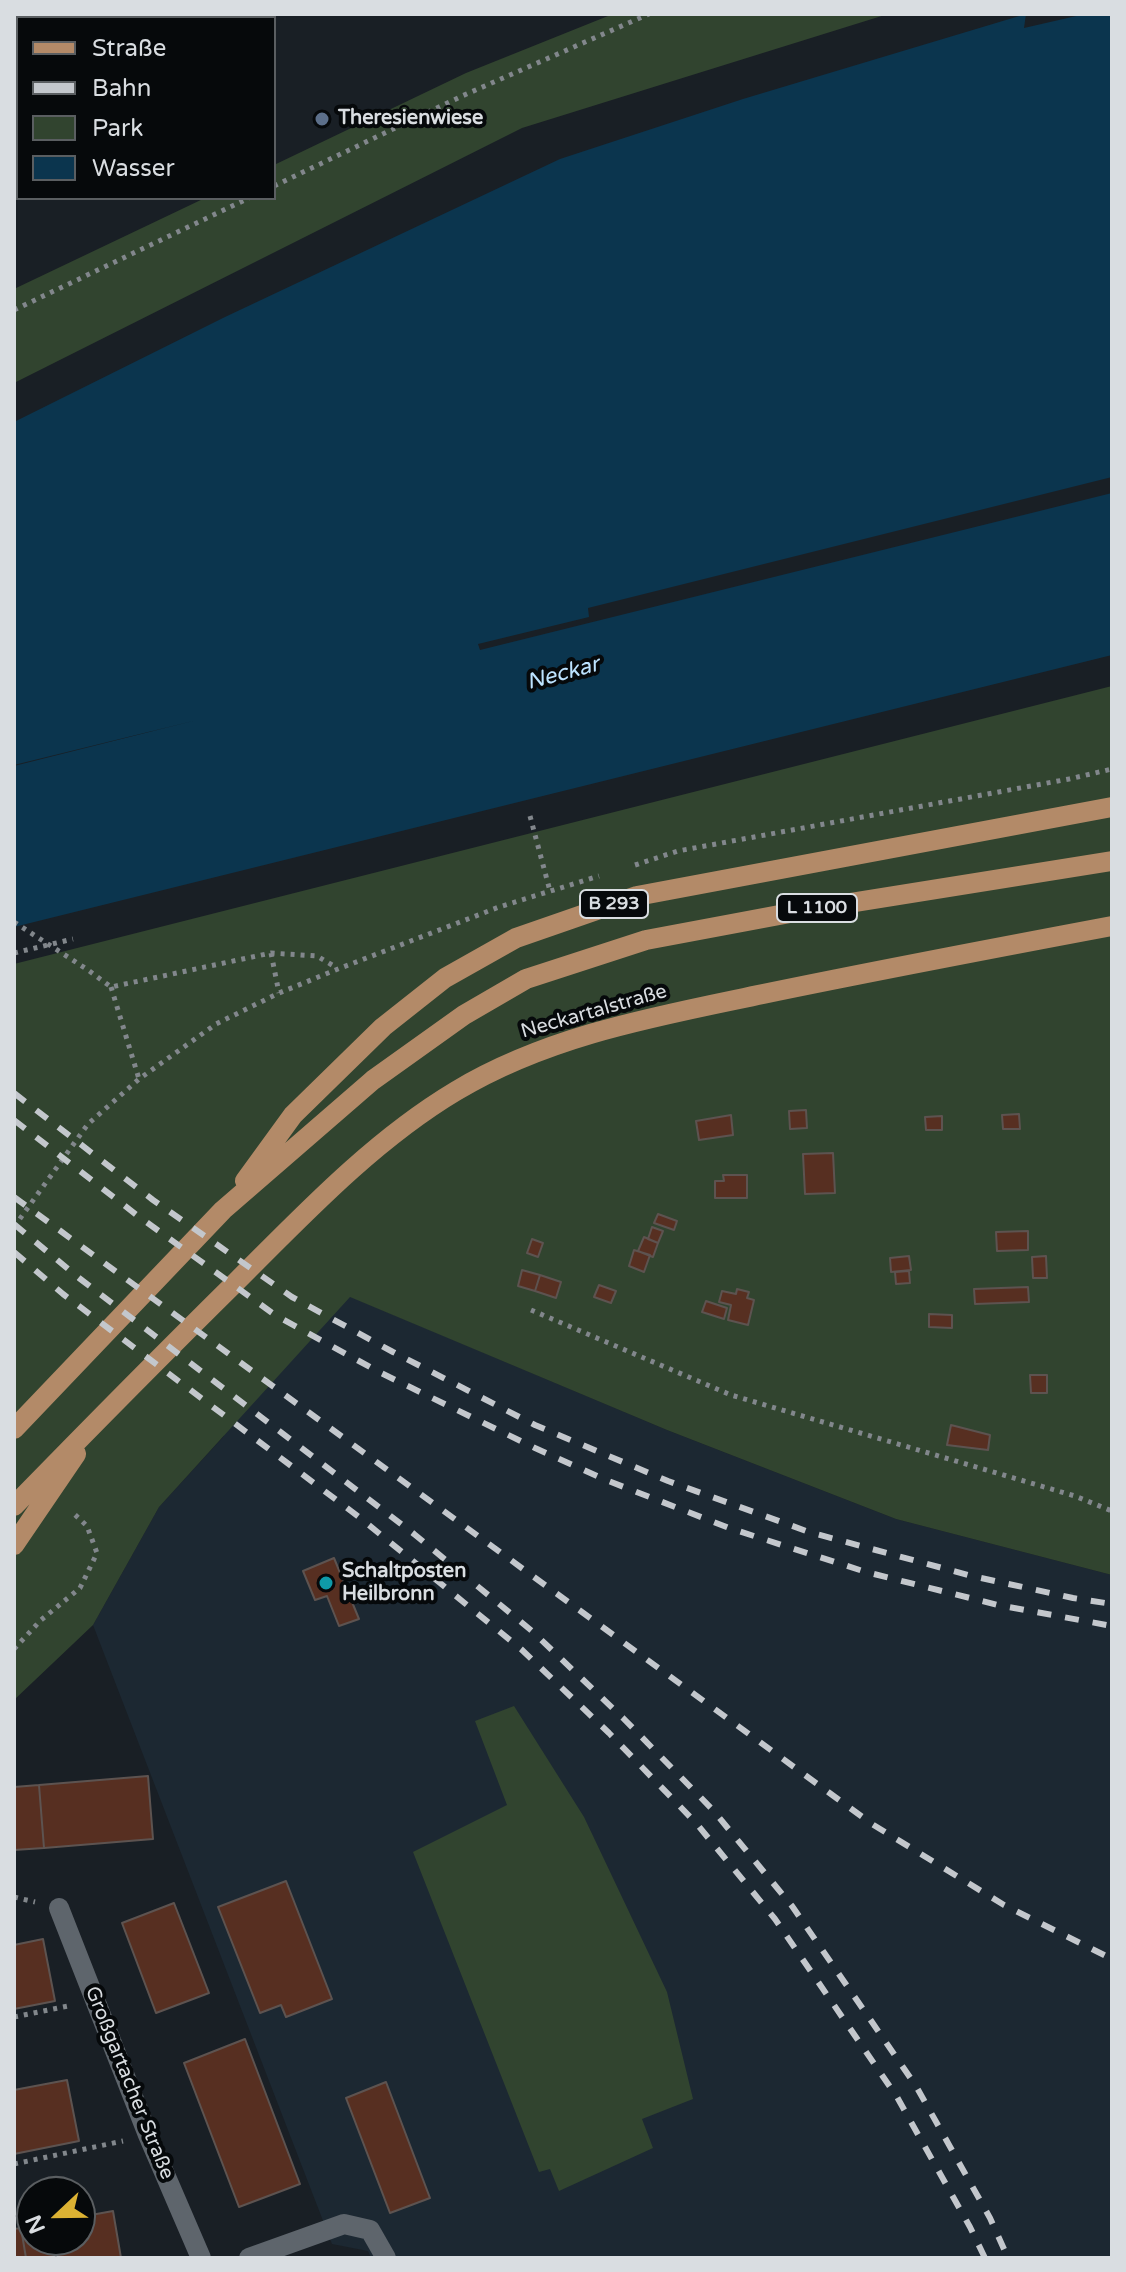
<!DOCTYPE html>
<html>
<head>
<meta charset="utf-8">
<style>
  body { margin:0 }
  #map { position:relative; width:1126px; height:2272px; overflow:hidden; background:#191f25; font-family:"Varela Round",sans-serif }
  canvas { display:block }
  .frame { position:absolute; inset:0; border:16px solid #d9dde1; pointer-events:none }
  .legend { position:absolute; left:16px; top:16px; width:260px; height:184px; box-sizing:border-box; background:#06090b; border:2px solid #5a5e61; margin:0; padding:10px 14px; list-style:none; font-size:24px; color:#d9dde1 }
  .legend li { display:flex; align-items:center; gap:16px; height:40px }
  .legend b { width:40px; border:2px solid #5a5e61 }
  .north { position:absolute; left:16px; top:2176px; width:80px; height:80px; box-sizing:border-box; background:#06090b; border:2px solid #5a5e61; border-radius:50%; rotate:248deg; font-size:22px; font-weight:700; line-height:32px; text-align:center; color:#d9dde1 }
  .north::after { content:''; display:block; margin:auto; width:28px; height:36px; background:#dcb233; clip-path:polygon(50% 0,100% 100%,50% 72%,0 100%) }
</style>
</head>
<body>
<div id="map">
<canvas width="1126" height="2272"></canvas>
<div class="frame"></div>
<ul class="legend">
<li><b style="height:10px;background:#b38a68"></b>Straße</li>
<li><b style="height:10px;background:#c3c7cc"></b>Bahn</li>
<li><b style="height:22px;background:#31442f"></b>Park</li>
<li><b style="height:22px;background:#0b354e"></b>Wasser</li>
</ul>
<div class="north">N</div>
</div>
<script>
const c = document.querySelector('canvas').getContext('2d');
c.lineJoin = 'round';
function paint(path, color) {
  c.fillStyle = color;
  c.fill(path, 'evenodd');
}
function trace(path, color, width, dash) {
  c.strokeStyle = color;
  c.lineWidth = width;
  c.lineCap = dash ? 'butt' : 'round';
  c.setLineDash(dash || []);
  c.stroke(path);
}
function label(font, color, halo, rows, align = 'center') {
  c.font = font + ' "Varela Round",sans-serif';
  c.lineWidth = 8;
  c.setLineDash([]);
  c.textBaseline = 'middle';
  c.strokeStyle = halo;
  c.fillStyle = color;
  for (const [text, x, y, turn = 0] of rows) {
    c.save();
    c.translate(x, y);
    c.rotate((+turn || 0) * Math.PI / 180);
    c.textAlign = isNaN(turn) ? turn : align;
    if (halo) c.strokeText(text, 0, 0);
    c.fillText(text, 0, 0);
    c.restore();
  }
}
paint(new Path2D(`
  M14 1219 349 1296 667 1430 896 1519 1112 1575V2258H371L368 2251 332 2244 93 1625 159 1507 224 1436Z`), '#1c2832');
paint(new Path2D(`
  M613 14H888L522 128 14 383V289L205 198H274V165L466 73Z
  M1112 686V1575L896 1519 667 1430 350 1297 159 1507 93 1625 14 1700V964Z
  M514 1706 584 1817 667 1992 693 2099 642 2119 653 2148 559 2191 550 2169 539 2172 413 1852 507 1805 475 1721Z`), '#31442f');
paint(new Path2D(`
  M1026 14 1024 28 1085 14H1112V477L588 608 589 617 478 644 480 650 1112 493V655L14 927V766L197 720 14 765V422L225 317 560 159 743 99Z`), '#0b354e');
const building = new Path2D(`
  M806 1110 807 1128 790 1129 789 1111Z
  M1019 1114 1020 1129H1003L1002 1115Z
  M731 1115 733 1135 699 1140 696 1121Z
  M942 1116V1130H926L925 1117Z
  M833 1153 835 1193 805 1194 803 1154Z
  M723 1175H747V1198H715V1181H724Z
  M658 1214 677 1221 674 1230 654 1223Z
  M652 1227 663 1231 658 1243 648 1239Z
  M1028 1231V1250L997 1251 996 1232Z
  M644 1237 658 1243 653 1257 638 1251Z
  M532 1239 543 1243 538 1257 527 1253Z
  M634 1250 650 1255 644 1272 629 1266Z
  M909 1256 911 1270 891 1272 890 1258Z
  M1046 1256 1047 1278H1033L1032 1257Z
  M522 1270 540 1275 535 1291 518 1286Z
  M909 1271 910 1283 896 1284 895 1272Z
  M540 1275 561 1282 556 1298 535 1291Z
  M599 1285 616 1291 611 1303 594 1297Z
  M1028 1287 1029 1302 975 1304 974 1289Z
  M737 1289 749 1292 747 1298 754 1300 748 1325 728 1320 731 1305 719 1302 722 1291 736 1294Z
  M706 1301 727 1308 724 1319 702 1312Z
  M929 1314 952 1315V1328L929 1327Z
  M1030 1375H1047V1393H1031Z
  M951 1425 990 1435 988 1450 947 1445Z
  M334 1558 359 1619 339 1626 327 1596 315 1600 303 1571Z
  M148 1776 153 1839 44 1848 39 1785Z
  M39 1785 44 1848 14 1850V1787Z
  M286 1881 332 1999 286 2017 281 2005 260 2013 218 1907Z
  M174 1903 209 1993 156 2013 122 1923Z
  M43 1939 55 2001 14 2009V1945Z
  M245 2039 300 2184 239 2207 184 2063Z
  M67 2080 79 2141 14 2154V2090Z
  M386 2082 430 2198 390 2213 346 2098Z
  M113 2211 121 2258H26L21 2228 32 2226V2240H80V2217Z
  M21 2228 26 2258H14V2229Z`);
paint(building, '#572f21');
trace(building, '#5d5350', 2);
trace(new Path2D(`
  M274 186 462 96 649 14
  M14 310 249 198
  M530 816 550 891
  M635 865 678 851 1069 779 1112 769
  M14 922 88 970 111 987 271 953 317 956 337 968
  M14 953 73 939
  M271 953 279 993
  M111 987 139 1079
  M14 1227 88 1124 139 1079 216 1024 279 993 338 969 499 907 599 876
  M531 1310 731 1395 1075 1496 1112 1511
  M14 1649 41 1620 80 1588 97 1553 87 1526 71 1511
  M14 1897 35 1902
  M14 2017 68 2006
  M14 2164 123 2141`), '#82878c', 5, [4, 6]);
trace(new Path2D(`
  M249 2258 344 2224 370 2230 386 2258`), '#5e656c', 20);
trace(new Path2D(`
  M59 1908 148 2135 201 2258`), '#5e656c', 20);
trace(new Path2D(`
  M245 1181 293 1115 383 1027 445 978 516 938 637 896 1112 807
  M14 1429 223 1210 373 1080 464 1015 526 979 646 940 806 910 1112 861
  M14 1506C88 1430 162 1355 237 1281 305 1213 374 1140 456 1091 549 1035 658 1016 763 994 879 970 995 948 1112 926
  M14 1545 76 1454`), '#b38a68', 20);
trace(new Path2D(`
  M14 1093 153 1200 292 1297 393 1352 535 1425 668 1481 809 1532 972 1576 1073 1598 1112 1604
  M14 1120 138 1216 275 1315 379 1372 535 1448 606 1480 729 1528 866 1572 998 1605 1112 1626
  M14 1197 872 1824 1004 1905 1112 1959
  M14 1224 79 1278 414 1534 532 1631 623 1718 712 1809 792 1906 916 2086 990 2218 1008 2258
  M14 1252 63 1294 359 1517 521 1649 609 1733 696 1823 775 1919 897 2097 970 2227 985 2258`), '#c3c7cc', 6, [14, 14]);
for (const [x, y, r, color] of [
  [322,119,8,"#5c6f8a"],
  [326,1583,8,"#0f9aa8"]
]) {
  const dot = new Path2D();
  dot.arc(x, y, r, 0, 2 * Math.PI);
  c.fillStyle = color;
  c.fill(dot);
  trace(dot, '#06090b', 3);
}
for (const [x, y, w] of [
  [614,904,68],
  [817,908,80]
]) {
  const box = new Path2D();
  box.roundRect(x - w / 2, y - 14, w, 28, 6);
  c.fillStyle = '#06090b';
  c.fill(box);
  trace(box, '#d9dde1', 2);
}
label('bold 18px', '#d9dde1', null, [
  ["B 293",614,904],
  ["L 1100",817,908]
]);
label('bold 20px', '#d9dde1', '#06090b', [
  ["Theresienwiese",338,119],
  ["Schaltposten",342,1572],
  ["Heilbronn",342,1595]
], 'left');
label('20px', '#d9dde1', '#06090b', [
  ["Neckartalstraße",594,1012,-16],
  ["Großgartacher Straße",129,2083,68]
]);
label('italic 22px', '#bde3ff', '#06090b', [
  ["Neckar",563,674,-15]
]);
</script>
</body>
</html>
